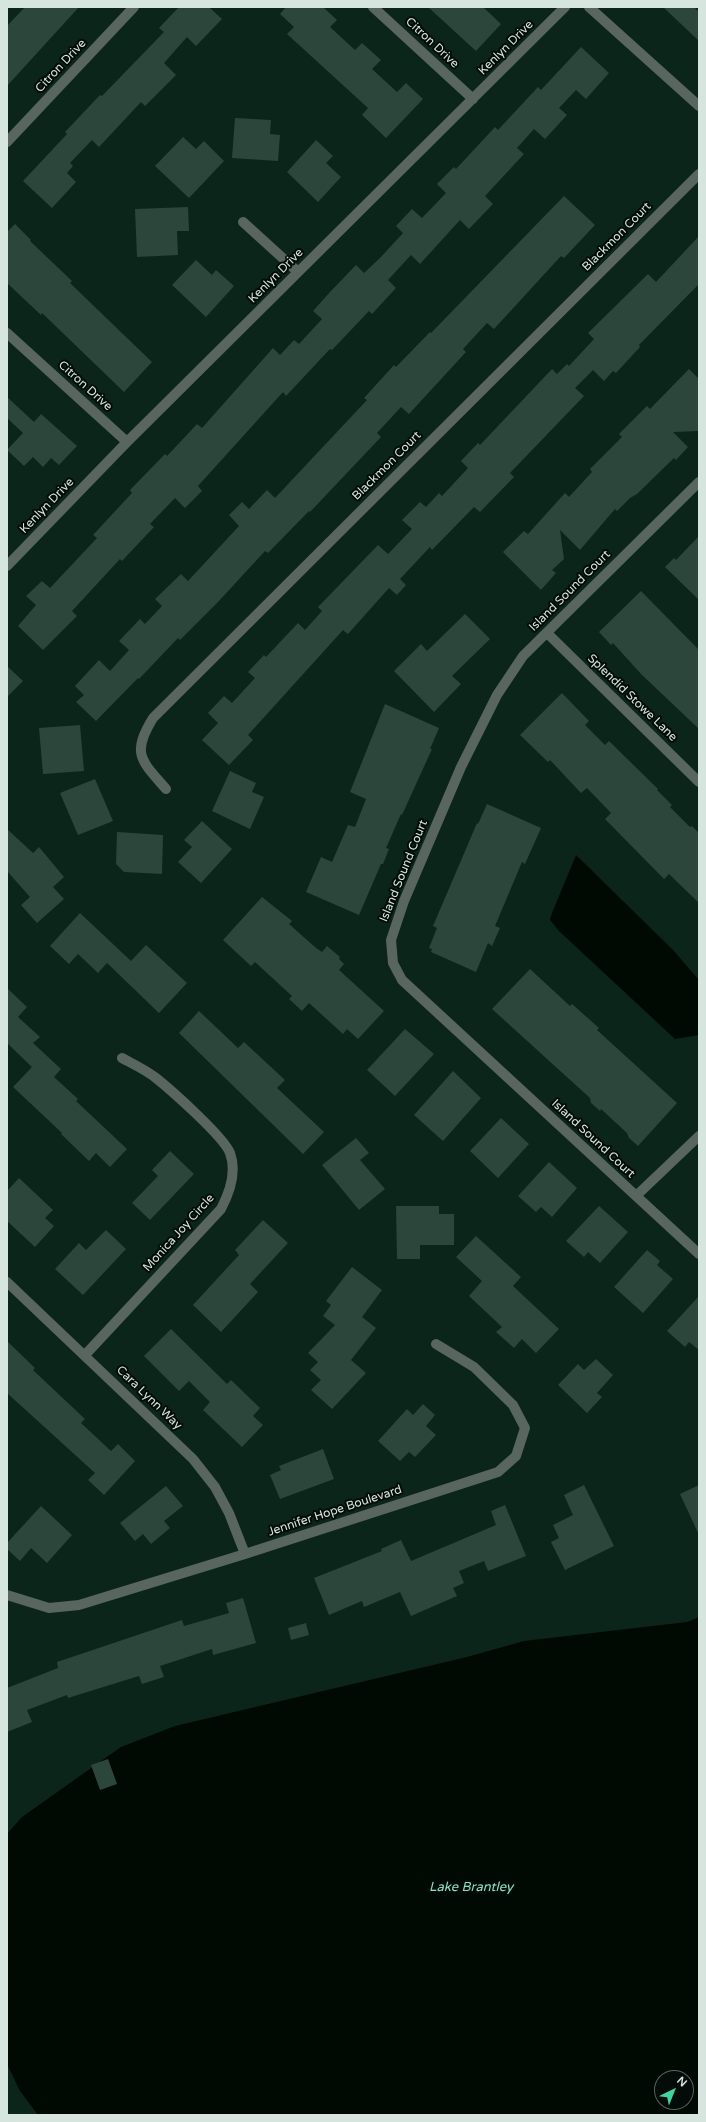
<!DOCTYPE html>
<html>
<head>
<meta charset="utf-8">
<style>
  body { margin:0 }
  #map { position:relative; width:706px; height:2122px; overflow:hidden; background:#0b251b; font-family:"Varela Round",sans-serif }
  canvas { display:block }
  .frame { position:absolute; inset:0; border:8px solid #d6e5de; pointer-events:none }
  .north { position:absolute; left:654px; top:2070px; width:40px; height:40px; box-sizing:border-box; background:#030c08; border:1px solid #57635e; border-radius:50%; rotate:43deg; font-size:11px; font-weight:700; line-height:16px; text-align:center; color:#d6e5de }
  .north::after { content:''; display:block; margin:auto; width:14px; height:18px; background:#41d4a1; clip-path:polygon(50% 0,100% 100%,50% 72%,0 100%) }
</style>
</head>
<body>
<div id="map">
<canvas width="706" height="2122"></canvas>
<div class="frame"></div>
<div class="north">N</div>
</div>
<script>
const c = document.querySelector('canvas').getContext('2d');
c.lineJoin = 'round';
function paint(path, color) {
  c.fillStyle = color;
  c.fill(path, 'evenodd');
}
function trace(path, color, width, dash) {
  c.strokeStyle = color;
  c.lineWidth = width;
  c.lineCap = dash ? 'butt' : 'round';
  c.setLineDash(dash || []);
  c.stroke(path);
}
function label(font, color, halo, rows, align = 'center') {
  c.font = font + ' "Varela Round",sans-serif';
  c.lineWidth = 4;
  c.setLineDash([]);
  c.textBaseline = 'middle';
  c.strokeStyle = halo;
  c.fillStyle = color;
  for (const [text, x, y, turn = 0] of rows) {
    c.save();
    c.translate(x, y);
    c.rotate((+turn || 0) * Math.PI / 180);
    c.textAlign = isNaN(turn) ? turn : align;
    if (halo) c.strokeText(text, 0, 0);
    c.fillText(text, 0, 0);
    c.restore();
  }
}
paint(new Path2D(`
  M576 855 673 950 699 980V1035L675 1039 559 931 550 920 552 913Z
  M699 1617V2115H38L20 2091 7 2064V1834L22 1817 121 1747 175 1726 467 1657 524 1641 687 1622ZM662 2078H686V2102H662Z`), '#000a03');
paint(new Path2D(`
  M25 7H79L7 86V26Z
  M179 7H209L222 19 196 46 187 37 164 63 176 75 145 106 141 102 99 147 92 140 70 163 73 166 67 173 76 182 52 208 23 181 67 134 65 132 100 95 102 96 164 32 159 28Z
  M286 7H323L337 20 330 27 355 50 362 43 381 60 372 69 397 92 406 83 423 99 386 138 362 115 368 108 287 34 294 27 280 14Z
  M428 7H483L501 24 476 51Z
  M663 7H694L699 12V41Z
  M581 47 609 73 586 99 576 90 559 108 567 115 545 139 534 129 517 148 524 154 485 196 493 204 469 229 460 220 420 264 411 255 388 280 396 288 372 314 369 311 332 350 330 349 286 396 283 392 198 486 202 491 185 508 175 498 150 524 154 527 122 561 120 559 72 611 77 616 43 650 18 626 36 605 26 596 42 581 50 588 97 538 93 535 132 493 130 490 165 454 167 456 197 424 202 428 273 348 280 355 294 340 299 344 322 319 313 311 330 292 356 265 364 273 380 258 403 233 396 226 412 209 422 218 446 193 437 184 454 167 456 169 495 127 498 130 538 87 541 90Z
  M235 118 271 120 270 134 280 135 278 161 232 158Z
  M183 137 196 149 204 141 224 161 189 198 155 166Z
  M316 140 333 156 326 163 341 177 318 202 287 172Z
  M564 196 595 225 564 258 561 256 494 329 487 323 463 349 466 352 409 414 401 407 377 433 381 437 310 512 309 511 268 553 265 551 218 602 180 640 178 638 139 679 138 678 96 721 76 702 84 695 75 686 99 660 110 671 129 650 119 641 140 619 145 624 162 606 155 599 181 574 188 581 239 526 229 515 242 502 249 509 267 490 275 498 367 400 364 398 394 365 396 367 430 332 431 333Z
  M188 207 189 231H177L178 255 137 257 135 209Z
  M15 224 31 240 30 241 72 281 70 283 152 362 124 392 42 313 41 315 7 283V232Z
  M699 236V284L639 345 640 347 616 373 613 371 604 381 593 370 575 388 584 396 510 473 514 477 480 512 474 507 432 550 430 547 400 579 406 585 397 595 389 588 348 634 343 630 248 735 253 740 229 765 202 740 218 723 208 713 224 696 232 703 255 678 248 672 264 655 266 657 298 623 305 630 322 611 318 607 378 545 388 554 412 529 402 520 420 502 426 507 439 493 442 496 468 468 461 461 478 443 480 445 552 369 557 374 567 364 569 366 594 339 588 333 648 274 656 282Z
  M196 260 212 275 216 270 234 286 206 317 172 285Z
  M689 369 699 379V431L673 432 688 447 676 460 674 458 637 494 630 498 617 511 615 509 580 550 560 530 564 559 552 570 556 573 541 590 503 552 524 531 528 534 565 493 569 497 592 472 590 469 622 437 619 434 647 406 650 409Z
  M7 397 34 422 41 414 77 446 59 465 51 458 43 467 33 457 24 466 7 450 23 433 7 418Z
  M699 536V600L665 567 674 558 676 560Z
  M641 591 699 650V729L641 674 613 643 611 645 599 632Z
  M465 614 490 639 452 676 461 684 434 712 394 671 421 644 427 651Z
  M7 666 23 681 7 697Z
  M562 693 589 721 585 725 605 745 609 741 658 789 657 790 672 805 670 807 690 827 692 826 699 833V903L669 874 664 879 605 819 611 813 587 788 581 793 550 760 548 762 520 735Z
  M385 704 439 728 430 749H432L402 815 401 814 386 848 389 849 383 864H381L359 915 306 892 321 857 332 862 348 825 355 827 366 799 350 792Z
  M80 725 84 771 43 774 39 728Z
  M230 771 256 783 252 792 264 797 250 829 212 811Z
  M95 779 113 821 78 835 60 793Z
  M487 804 541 828 525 864 522 862 495 926 500 928 492 946 488 943 476 972 431 952 432 949 429 948 437 928 433 926 477 823 478 824Z
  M202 821 232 849 201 883 178 862 192 847 184 840Z
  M7 829 33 853 39 847 64 877 53 887 64 899 37 923 21 905 30 897 7 871Z
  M117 832 163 835 162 874 124 872 116 864Z
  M262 897 292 921 289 924 316 948 322 952 327 946 340 957 339 959 344 964 339 970 384 1011 358 1039 347 1029 343 1034 309 1003 302 1011 289 999 292 996 255 962 251 966 223 940Z
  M80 913 131 961 146 945 187 983 159 1013 107 963 98 973 78 954 69 964 50 946Z
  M530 969 570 1006 572 1004 599 1028 597 1030 677 1103 638 1146 629 1138 627 1133 601 1109 600 1111 591 1103 590 1098 492 1009Z
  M7 988 27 1007 18 1017 40 1037 33 1043 61 1069 54 1077 78 1099 76 1101 127 1149 110 1167 96 1153 89 1161 61 1134 62 1133 13 1087 32 1067 7 1043Z
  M199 1011 238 1048 244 1042 285 1080 277 1088 324 1132 303 1154 179 1033Z
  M405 1029 434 1054 395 1096 367 1070Z
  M453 1071 481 1098 443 1141 414 1115Z
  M501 1118 529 1144 498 1178 470 1151Z
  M356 1138 369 1153 360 1160 385 1189 359 1210 322 1165Z
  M170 1151 194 1174 150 1220 132 1203 158 1176 152 1170Z
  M549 1162 577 1188 552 1217 541 1207 536 1212 518 1196Z
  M19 1178 53 1210 45 1218 54 1226 35 1247 7 1221V1191Z
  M396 1206H439V1214H454V1245H420V1259H397Z
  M599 1206 628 1232 600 1263 588 1252 584 1257 566 1241Z
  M263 1220 288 1243 250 1284 258 1292 221 1332 193 1305 239 1255 235 1250Z
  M106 1230 126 1249 83 1295 55 1269 79 1243 86 1250Z
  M476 1236 521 1277 513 1286 559 1329 536 1353 522 1339 514 1348 496 1332 502 1327 469 1296 482 1281 456 1257Z
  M647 1250 660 1261 657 1265 673 1279 643 1313 614 1287Z
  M352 1267 382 1290 362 1317 376 1328 351 1360 366 1373 332 1409 311 1390 321 1380 310 1370 318 1362 308 1353 335 1325 323 1316 331 1305 326 1301Z
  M699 1296V1350L689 1342 685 1347 667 1331Z
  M171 1329 227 1384 231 1380 260 1408 253 1416 263 1425 242 1447 203 1410 210 1402 189 1381 179 1391 144 1356Z
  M7 1341 35 1368 33 1370 85 1419 81 1423 111 1451 118 1444 135 1461 104 1495 88 1480 95 1473 7 1393Z
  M596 1359 613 1375 597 1393 602 1397 587 1413 558 1385 578 1364 584 1370Z
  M423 1404 435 1415 426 1426 436 1435 415 1457 409 1452 400 1461 378 1441 407 1409 413 1415Z
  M323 1449 334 1479 280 1499 270 1475 281 1470 279 1466Z
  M584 1485 614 1546 565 1570 551 1542 559 1538 553 1525 573 1515 564 1495Z
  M699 1485V1535L680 1494Z
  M166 1486 183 1506 164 1521 170 1528 151 1544 143 1534 135 1541 120 1523Z
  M505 1505 526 1556 488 1571 484 1561 459 1571 464 1583 453 1588 457 1596 411 1616 400 1592 364 1607 362 1601 329 1615 314 1578 382 1551 381 1549 401 1540 411 1561 496 1525 491 1511Z
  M41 1506 72 1535 47 1563 31 1548 20 1561 7 1549V1543Z
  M243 1598 256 1643 213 1655 212 1649 160 1666 164 1677 142 1684 139 1676 68 1698 67 1695 27 1710 32 1722 7 1732V1688L58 1668 57 1662 182 1620 184 1626 229 1613 226 1603Z
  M306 1623 309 1635 291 1640 288 1628Z
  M108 1759 117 1784 100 1790 91 1765Z`), '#2c463b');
trace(new Path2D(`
  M373 7 473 99
  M7 142 134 7
  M243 222 298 272
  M7 333 127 442
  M699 482 523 656 497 695 461 767 404 901 391 940 393 963 402 980 699 1254
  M7 566 127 442 565 7
  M547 633 699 782
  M166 789C141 760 131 754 153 718L699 174
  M636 1196 699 1136
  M7 1282 193 1459 215 1487 229 1513 245 1554
  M85 1355 221 1209C230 1192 237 1172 230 1153 224 1137 171 1090 156 1078 146 1070 133 1064 122 1058
  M7 1595 49 1608 79 1605 245 1554 498 1472 516 1456 525 1428 513 1405 474 1367 436 1344`), '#59655f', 10);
trace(new Path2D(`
  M589 7 699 106`), '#59655f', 10);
label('12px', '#d6e5de', '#030c08', [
  ["Citron Drive",432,43,43],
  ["Kenlyn Drive",506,48,-45],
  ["Citron Drive",61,66,-47],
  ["Blackmon Court",617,237,-45],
  ["Kenlyn Drive",276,276,-45],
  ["Citron Drive",85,386,42],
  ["Blackmon Court",387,466,-45],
  ["Kenlyn Drive",47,506,-46],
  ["Island Sound Court",570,591,-45],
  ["Splendid Stowe Lane",632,698,44],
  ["Island Sound Court",404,871,-68],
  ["Island Sound Court",593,1139,43],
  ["Monica Joy Circle",179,1233,-48],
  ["Cara Lynn Way",149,1398,44],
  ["Jennifer Hope Boulevard",335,1511,-18]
]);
label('italic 13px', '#8ce0bd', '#030c08', [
  ["Lake Brantley",471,1888]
]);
</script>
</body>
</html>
